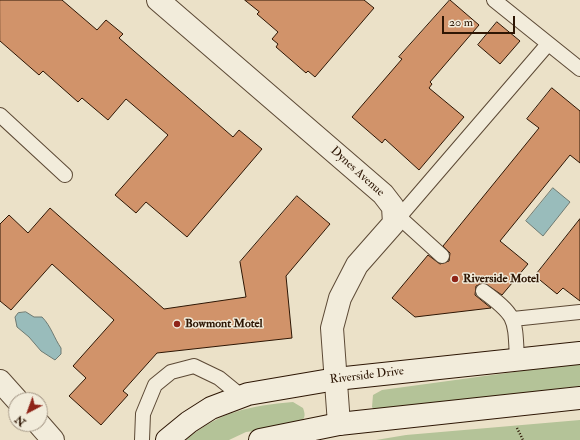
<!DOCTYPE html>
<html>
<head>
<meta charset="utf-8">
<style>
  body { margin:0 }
  #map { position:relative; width:580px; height:440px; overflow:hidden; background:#ebe1c8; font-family:"IM FELL Double Pica",serif }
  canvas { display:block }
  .north { position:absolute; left:8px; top:392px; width:40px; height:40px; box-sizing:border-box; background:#f2ecdb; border:1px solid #a39685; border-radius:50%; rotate:221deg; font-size:11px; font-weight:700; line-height:16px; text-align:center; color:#2d1604 }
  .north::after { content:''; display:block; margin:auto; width:14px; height:18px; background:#8f2418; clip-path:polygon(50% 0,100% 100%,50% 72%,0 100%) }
  .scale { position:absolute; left:442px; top:16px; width:73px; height:18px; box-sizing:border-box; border:2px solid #2d1604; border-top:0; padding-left:5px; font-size:12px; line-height:14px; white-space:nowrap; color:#2d1604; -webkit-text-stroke:3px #f2ecdb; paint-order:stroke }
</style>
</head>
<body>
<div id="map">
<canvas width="580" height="440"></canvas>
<div class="north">N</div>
<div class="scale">20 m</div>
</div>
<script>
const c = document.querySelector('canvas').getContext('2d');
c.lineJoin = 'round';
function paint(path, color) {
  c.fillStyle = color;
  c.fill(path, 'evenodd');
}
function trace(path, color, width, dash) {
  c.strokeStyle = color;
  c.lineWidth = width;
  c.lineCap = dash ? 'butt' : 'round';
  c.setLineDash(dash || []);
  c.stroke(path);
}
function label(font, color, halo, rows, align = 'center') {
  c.font = font + ' "IM FELL Double Pica",serif';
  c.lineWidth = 3;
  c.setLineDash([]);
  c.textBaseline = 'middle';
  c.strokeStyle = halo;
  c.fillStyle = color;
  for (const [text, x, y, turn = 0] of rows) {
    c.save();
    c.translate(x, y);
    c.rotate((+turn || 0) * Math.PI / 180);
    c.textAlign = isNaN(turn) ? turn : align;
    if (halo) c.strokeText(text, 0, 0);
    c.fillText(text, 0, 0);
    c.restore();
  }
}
paint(new Path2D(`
  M580 363V386L375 411 372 407 373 395 382 390Z
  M293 402 303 408C306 416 305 419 298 425L246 432 229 440H186C220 411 250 406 293 402Z
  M580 420V440H376L406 435Z`), '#b4c398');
const water = new Path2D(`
  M553 188 570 202 543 236 526 221Z
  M26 312 34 317H42C51 326 54 338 61 348V354L55 360 41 351 29 337 17 327 15 317 18 313Z`);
paint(water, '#99bcbb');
trace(water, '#6e7a72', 1);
const building = new Path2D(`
  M0 0H62L97 30 106 20 123 34 119 38 233 137 239 130 262 149 187 237 146 202 136 213 115 195 168 135 126 99 108 120 82 98 78 102 43 71 39 75 0 41Z
  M245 0H364L374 8 315 77 308 71 306 73 276 47 278 44 272 39 278 32 257 14 259 12Z
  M450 0 479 25 430 82 432 84 429 88 464 117 419 170 385 139 382 143 352 117 402 59 399 57Z
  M497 22 520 41 500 64 478 45Z
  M552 88 580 111V163L570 155 500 241 528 264 502 295 484 283 476 286 475 295 491 308 415 317 392 298 428 255 440 264 449 261 450 253 443 246 539 128 527 119Z
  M297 196 330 224 286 276 292 338 157 353 123 391 128 395 101 425 69 396 86 378 73 366 114 320 52 264 11 310 0 301V224L9 215 28 233 50 208 164 309 246 297 240 262Z
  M580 219V301L563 288 557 294 535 276Z`);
paint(building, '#d1936a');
trace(building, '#2d1604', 1);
const lane = new Path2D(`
  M494 0 580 69
  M0 115 65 175
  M399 217 442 256
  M394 223 548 44
  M483 291C517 316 515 318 517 360
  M513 319 580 312
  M142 440 143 414 155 385 171 372 194 366 219 378 241 396`);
const street = new Path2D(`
  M158 0 383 194 393 207 394 223 357 265 340 298 332 328 339 424
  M0 381 17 400
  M39 424 53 440`);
const secondary = new Path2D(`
  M167 440 189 422 211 408 248 394 336 379 580 353
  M260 440 339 424 580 398`);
trace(lane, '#5c4935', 16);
trace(street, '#5c4935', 24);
trace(secondary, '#2d1604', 24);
trace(new Path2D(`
  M517 428 523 440`), '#2d1604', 2.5, [1, 2]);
trace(lane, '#f2ecdb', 14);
trace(street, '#f2ecdb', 22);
trace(secondary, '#f2ecdb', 22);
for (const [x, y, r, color] of [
  [455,279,4,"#8f2418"],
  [177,324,4,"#8f2418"]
]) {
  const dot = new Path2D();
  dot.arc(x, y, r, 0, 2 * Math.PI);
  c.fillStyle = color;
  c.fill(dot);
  trace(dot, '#f2ecdb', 1.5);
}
label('12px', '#2d1604', '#f2ecdb', [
  ["Dynes Avenue",357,172,42],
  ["Riverside Drive",367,376,-7]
]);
label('bold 12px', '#2d1604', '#f2ecdb', [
  ["Riverside Motel",463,279],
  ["Bowmont Motel",185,324]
], 'left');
</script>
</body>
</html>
